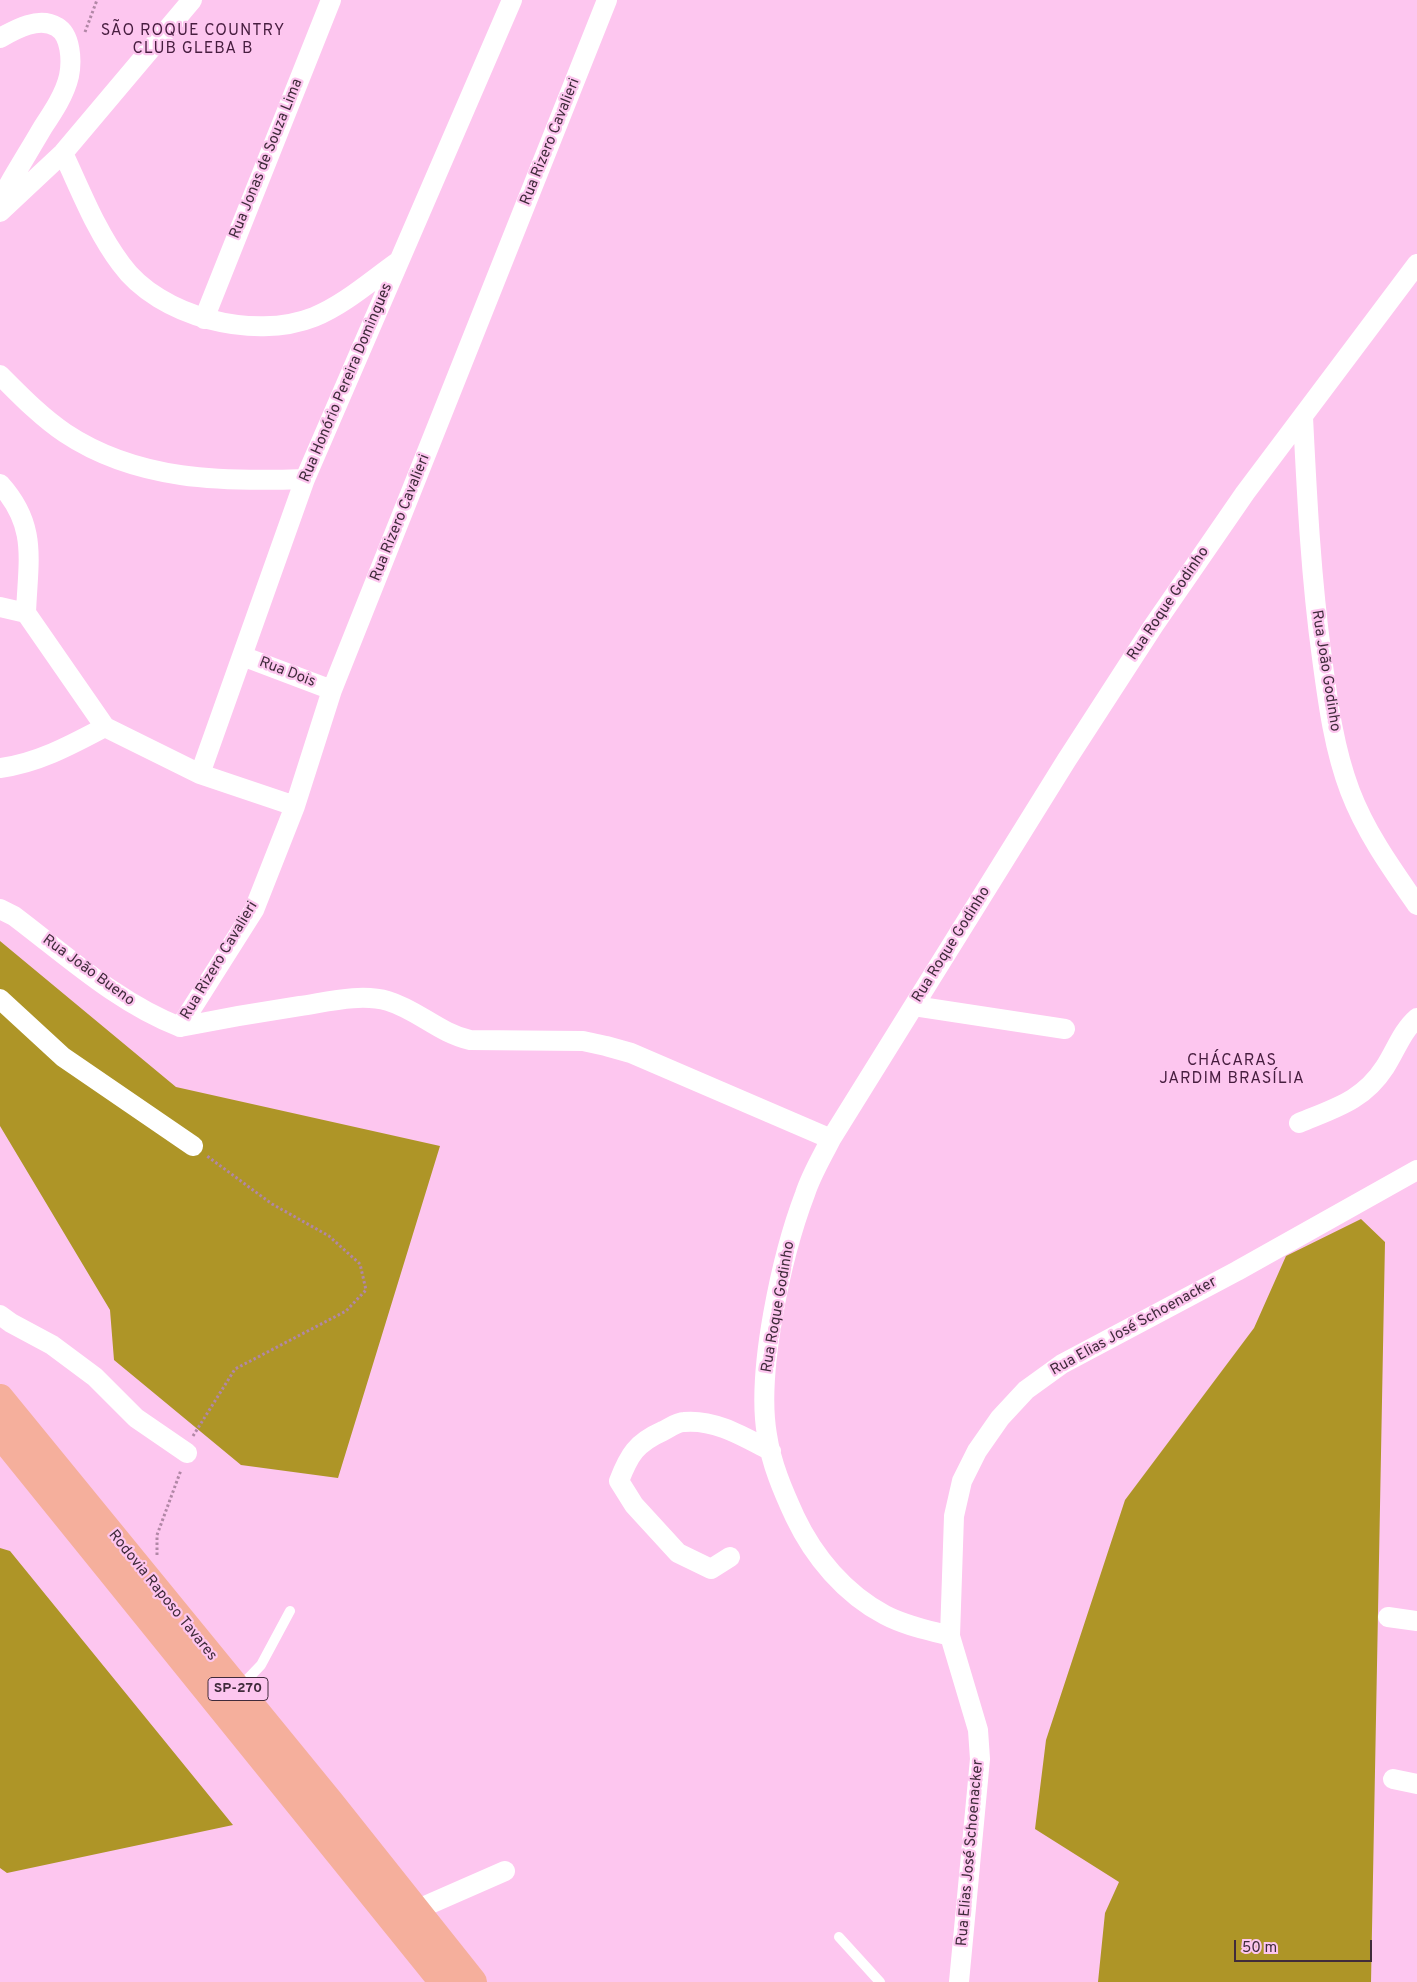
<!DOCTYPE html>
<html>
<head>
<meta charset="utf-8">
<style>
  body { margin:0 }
  #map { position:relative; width:1417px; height:1982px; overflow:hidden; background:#fdc6ef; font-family:Overpass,sans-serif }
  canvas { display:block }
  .scale { position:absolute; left:1234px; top:1940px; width:138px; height:22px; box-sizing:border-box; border:2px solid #402b3b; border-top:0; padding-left:6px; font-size:15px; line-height:18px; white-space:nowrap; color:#402b3b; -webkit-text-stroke:4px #fdc6ef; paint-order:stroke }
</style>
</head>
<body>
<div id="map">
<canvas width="1417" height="1982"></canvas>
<div class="scale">50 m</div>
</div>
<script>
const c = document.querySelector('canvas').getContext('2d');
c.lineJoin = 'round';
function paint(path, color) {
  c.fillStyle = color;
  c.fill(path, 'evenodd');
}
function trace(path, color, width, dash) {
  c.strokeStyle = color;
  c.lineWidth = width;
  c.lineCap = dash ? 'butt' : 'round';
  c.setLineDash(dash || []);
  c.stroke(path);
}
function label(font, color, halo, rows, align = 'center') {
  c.font = font + ' Overpass,sans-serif';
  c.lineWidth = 4.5;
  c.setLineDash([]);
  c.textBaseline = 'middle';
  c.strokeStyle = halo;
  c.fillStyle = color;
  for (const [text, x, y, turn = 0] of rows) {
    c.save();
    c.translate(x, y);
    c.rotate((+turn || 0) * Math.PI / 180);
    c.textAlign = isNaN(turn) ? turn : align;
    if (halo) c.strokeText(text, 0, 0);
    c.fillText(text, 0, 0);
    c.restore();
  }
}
paint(new Path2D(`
  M0 941 176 1087 440 1146 338 1478 241 1465 114 1360 110 1310 0 1126Z
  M1361 1219 1385 1242 1371 1982H1098L1105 1913 1119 1882 1035 1829 1046 1740 1125 1500 1254 1328 1286 1256Z
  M0 1548 10 1551 233 1825 7 1873 0 1868Z`), '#ae9527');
trace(new Path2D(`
  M85 32 97 0
  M193 1436 235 1369 346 1311 366 1290 360 1264 329 1236 272 1204 207 1156
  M157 1555V1535L181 1470`), '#b187a6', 3, [2.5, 2.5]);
trace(new Path2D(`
  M238 1689 261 1665 290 1611
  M839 1937 880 1982`), '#fff', 10);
trace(new Path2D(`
  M0 38C16 29 39 16 57 27 71 35 72 61 69 76 65 94 53 112 43 127 29 151 14 175 0 200
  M63 153C81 191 96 231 121 264 159 317 254 341 314 317 344 305 372 280 399 261
  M0 212 63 153 192 0
  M204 319 331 0
  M0 375C20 395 41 417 65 433 137 481 223 482 305 479
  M1303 417C1307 498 1311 578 1322 658 1328 703 1334 749 1350 791 1366 833 1392 869 1417 905
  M0 484C38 526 28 560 26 613
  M0 607 26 613 105 727
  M242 656 332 690
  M0 768C38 763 71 745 105 727L200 774 295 806
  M200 774 305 479 512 0
  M0 909 14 916C67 956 118 1003 180 1027
  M0 999 63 1057 193 1146
  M914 1006 1065 1029
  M180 1027 254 910 295 806 332 690 607 0
  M180 1027C220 1019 260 1012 300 1006 327 1002 361 993 388 1001 418 1010 439 1033 470 1040L583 1041 606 1046 631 1053 831 1139
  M1299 1123C1335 1108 1363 1101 1385 1067 1396 1050 1402 1031 1417 1018
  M0 1315 11 1323 52 1345 95 1377 136 1418 187 1453
  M730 1557 711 1569 678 1553 634 1505 619 1481C629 1455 636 1443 663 1431 669 1428 677 1422 684 1422 715 1419 744 1437 771 1451
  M1388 1617 1417 1621
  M950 1636C928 1630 906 1626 885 1615 845 1594 814 1557 795 1517 783 1491 771 1463 767 1435 756 1372 782 1254 805 1194 811 1175 822 1157 831 1139L1066 761 1154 625 1245 493 1417 264
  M1393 1779 1417 1784
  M416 1910 505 1871
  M959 1982 980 1759 978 1730 950 1636 954 1516 962 1481 977 1451 1000 1418 1026 1390 1062 1364 1237 1271 1417 1170`), '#fff', 20);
trace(new Path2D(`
  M0 1398 330 1802 473 1982
  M0 1434 443 1982`), '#f5af9c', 28);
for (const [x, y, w] of [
  [238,1689,60]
]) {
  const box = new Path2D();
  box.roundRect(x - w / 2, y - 11.5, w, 23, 4);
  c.fillStyle = '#fdc6ef';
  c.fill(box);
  trace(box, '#402b3b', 1);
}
label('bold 14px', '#402b3b', null, [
  ["SP-270",238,1689]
]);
label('15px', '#402b3b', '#fdc6ef', [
  ["Rua Rizero Cavalieri",551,142,-68],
  ["Rua Jonas de Souza Lima",267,159,-68],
  ["Rua Honório Pereira Domingues",347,383,-67],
  ["Rua Rizero Cavalieri",401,518,-68],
  ["Rua Roque Godinho",1169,604,-56],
  ["Rua João Godinho",1325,671,81],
  ["Rua Dois",287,673,21],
  ["Rua Roque Godinho",952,945,-58],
  ["Rua Rizero Cavalieri",220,961,-59],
  ["Rua João Bueno",88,971,36],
  ["Rua Roque Godinho",779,1307,-80],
  ["Rua Elias José Schoenacker",1134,1327,-29],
  ["Rodovia Raposo Tavares",162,1596,51],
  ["Rua Elias José Schoenacker",971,1853,-85]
]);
c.letterSpacing = '1px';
label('16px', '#471d3f', '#fdc6ef', [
  ["SÃO ROQUE COUNTRY",193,32],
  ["CLUB GLEBA B",193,50],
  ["CHÁCARAS",1232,1062],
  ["JARDIM BRASÍLIA",1232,1080]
]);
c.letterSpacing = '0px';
</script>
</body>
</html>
